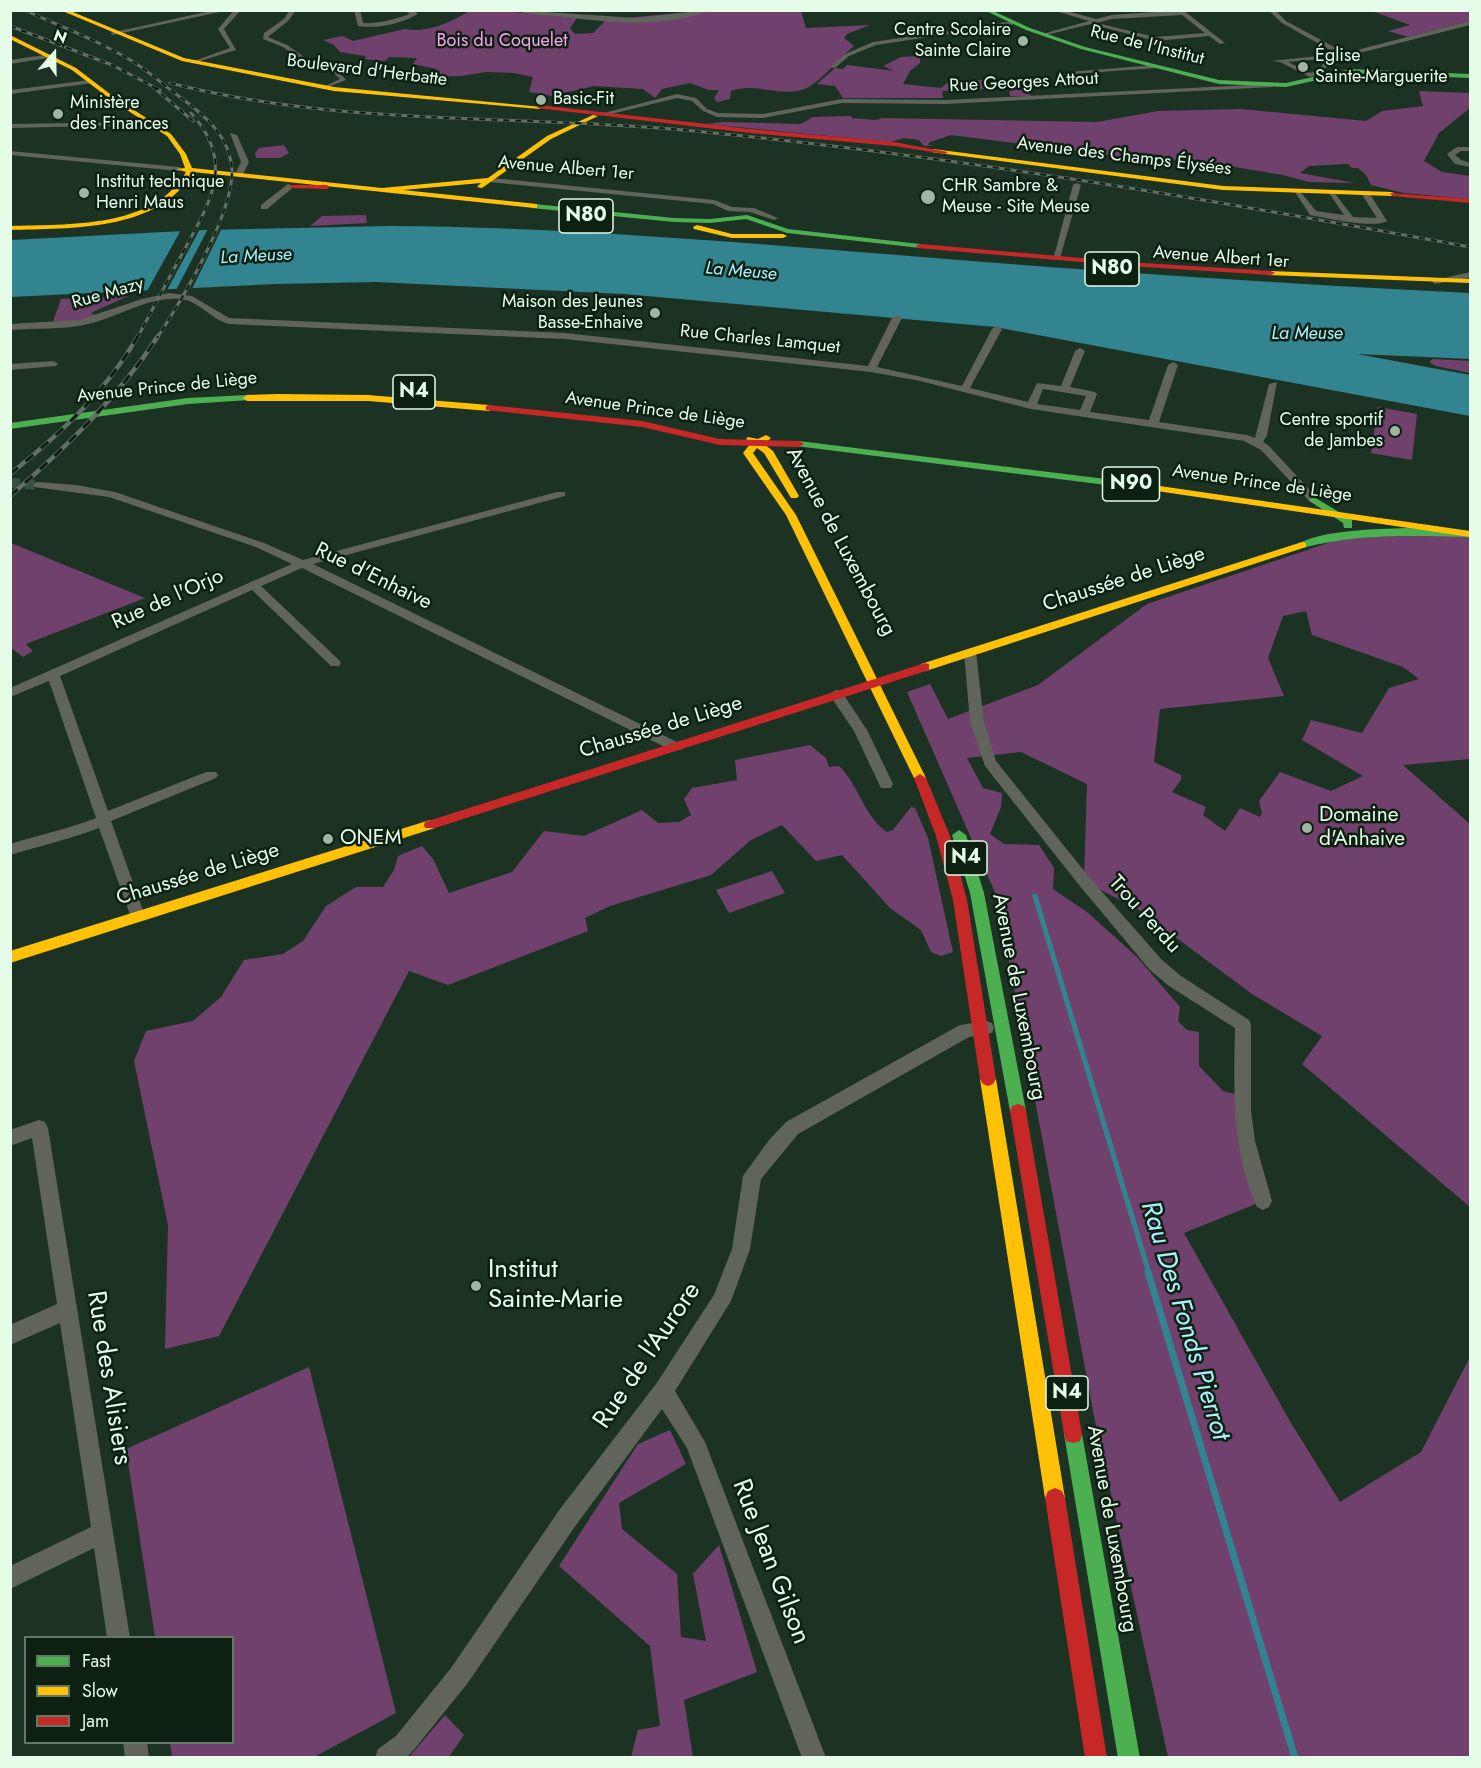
<!DOCTYPE html>
<html>
<head>
<meta charset="utf-8">
<style>
  body { margin:0 }
  #map { position:relative; width:1481px; height:1768px; overflow:hidden; background:#1c3324; font-family:Jost,sans-serif }
  canvas { display:block }
  .frame { position:absolute; inset:0; border:12px solid #e5fce9; pointer-events:none }
  .legend { position:absolute; left:24px; top:1636px; width:210px; height:108px; box-sizing:border-box; background:#0e2012; border:2px solid #647868; margin:0; padding:8px 10px; list-style:none; font-size:18px; color:#e5fce9 }
  .legend li { display:flex; align-items:center; gap:12px; height:30px }
  .legend b { width:30px; border:2px solid #647868 }
  .north { position:absolute; left:24px; top:24px; width:60px; height:60px; -webkit-text-stroke:4px #0e2012; paint-order:stroke; rotate:20deg; font-size:16px; font-weight:700; line-height:24px; text-align:center; color:#e5fce9 }
  .north::after { content:''; display:block; margin:auto; width:21px; height:27px; background:#e5fce9; clip-path:polygon(50% 0,100% 100%,50% 72%,0 100%) }
</style>
</head>
<body>
<div id="map">
<canvas width="1481" height="1768"></canvas>
<div class="frame"></div>
<ul class="legend">
<li><b style="height:8px;background:#4caf50"></b>Fast</li>
<li><b style="height:8px;background:#ffc107"></b>Slow</li>
<li><b style="height:8px;background:#c62828"></b>Jam</li>
</ul>
<div class="north">N</div>
</div>
<script>
const c = document.querySelector('canvas').getContext('2d');
c.lineJoin = 'round';
function paint(path, color) {
  c.fillStyle = color;
  c.fill(path, 'evenodd');
}
function trace(path, color, width, dash) {
  c.strokeStyle = color;
  c.lineWidth = width;
  c.lineCap = dash ? 'butt' : 'round';
  c.setLineDash(dash || []);
  c.stroke(path);
}
function label(font, color, halo, rows, align = 'center') {
  c.font = font + ' Jost,sans-serif';
  c.lineWidth = 5;
  c.setLineDash([]);
  c.textBaseline = 'middle';
  c.strokeStyle = halo;
  c.fillStyle = color;
  for (const [text, x, y, turn = 0] of rows) {
    c.save();
    c.translate(x, y);
    c.rotate((+turn || 0) * Math.PI / 180);
    c.textAlign = isNaN(turn) ? turn : align;
    if (halo) c.strokeText(text, 0, 0);
    c.fillText(text, 0, 0);
    c.restore();
  }
}
paint(new Path2D(`
  M471 10 502 11 577 18 570 28 575 34 593 33 606 20 708 10 801 11 806 28 870 25 847 34 844 38 854 46C840 57 824 78 809 87 785 100 756 81 731 91L730 99 717 102 714 98 719 90H709L690 83 662 89 655 98 643 89 594 86 551 96 529 92 533 77 514 73 487 72 460 76 425 77 437 69 413 64 417 58 389 57 385 61 365 59 366 56 340 52 334 45 323 40 342 36 353 41 405 29C427 34 453 21 471 10Z
  M1372 11H1470V21L1408 37 1388 31 1410 25Z
  M920 56V63L910 71 903 84 941 88 951 80H1020L1031 96H1010L1009 88C986 88 965 91 942 91L943 98H843L835 86 817 84 835 68 843 69 847 65 894 71 883 66 901 57Z
  M1419 91 1470 93V108L1439 133 1424 161 1442 172 1470 176V199L1404 193 1371 185 1366 175 1358 168H1352L1348 164 1309 166 1300 173 1355 183 1309 182 1283 175 1193 160 1139 159 951 135 930 142 928 145 934 146H924L919 140 904 138 891 142 706 124 723 122 801 124 813 117 852 116 851 118 875 120 883 118 1097 122 1158 111 1241 109 1366 121 1382 111 1423 106Z
  M284 145 289 153 280 158H256L255 153 259 148Z
  M366 215 367 223 310 226 322 216Z
  M128 296 91 313 96 316 79 321H53L61 299Z
  M1433 359 1470 361V373L1436 366 1429 362Z
  M1378 407 1417 414 1412 460 1371 453Z
  M1409 534 1470 537V759L1403 765 1470 824V1207L1302 1064 1322 1036 1252 994 1139 910 1084 881 1087 784 1021 752 967 758 983 788 1002 793 1001 807 990 834 1004 844 1039 845 1054 868 1053 889 1087 912 1137 957 1180 1007 1178 1021 1187 1030 1199 1032V1066L1223 1091 1242 1096 1263 1201 1184 1233 1291 1423 1340 1502 1421 1452 1470 1357V1757H1168L1094 1416 997 897 907 692 930 684 948 719 1038 685 1147 604 1337 540ZM1306 611 1312 635 1403 667 1419 679 1389 688 1362 733 1311 720 1302 740 1363 776 1331 791 1280 772 1259 801 1262 813 1260 817 1240 808 1225 831 1203 815 1206 807 1172 792 1181 780V775L1154 762 1160 709 1284 696 1268 658 1283 616Z
  M10 543H11L145 598 26 644 33 651 23 657 11 648Z
  M810 745 826 758 829 767 839 766C859 785 864 817 887 832L893 830 911 807 915 808 928 838 953 952 941 956 931 952 921 930 890 908 842 855 816 861 782 825 751 840 711 875 610 906 585 918 588 931 448 985 409 971 219 1336 165 1349 168 1225 134 1061 146 1031 193 1021 221 997 244 960 283 954 303 941 326 906 356 887H383L394 870 398 856 422 846 433 859 449 893 512 872 544 831 584 836 642 810 658 823 679 822 691 815 684 799 692 788 737 780 735 760Z
  M772 871 785 893 729 913 716 890Z
  M309 1367 396 1713 314 1757H172L170 1743 232 1742V1638L155 1637 126 1449Z
  M670 1430 686 1464 619 1503 622 1529 677 1574 681 1637 706 1641 693 1574 719 1545 757 1672 684 1700 693 1757H631L638 1730 660 1726 650 1646 559 1566 638 1444Z
  M445 1715 464 1735 449 1757H409Z`), '#71416d');
paint(new Path2D(`
  M389 226C567 227 745 243 922 257 1105 272 1287 284 1470 293V359L1357 354 1470 375V416L995 327 624 294 376 282 276 284 11 297V240L203 230Z`), '#318490');
paint(new Path2D(`
  M223 226 191 291 175 292 209 227Z
  M201 227 166 292 146 293 182 228Z`), '#1c3324');
trace(new Path2D(`
  M1035 896 1149 1273`), '#318490', 5);
trace(new Path2D(`
  M1148 1272 1295 1758`), '#318490', 7);
trace(new Path2D(`
  M10 483 38 485`), '#3a5142', 10, [10, 5]);
paint(new Path2D(`
  M215 10H229L113 35 110 33Z
  M234 10H241L224 29 236 50 194 63V61L230 48 218 29Z
  M290 10H296L288 21 268 37 287 45 307 59 337 70 346 80 323 89V87L340 79 333 72 303 61 283 47 263 39 264 33 284 19Z
  M354 10H360L363 23C379 24 395 19 410 14L404 10H413L418 14C401 24 377 29 358 26Z
  M514 10 637 18 711 10C664 29 604 22 555 16 542 15 527 15 514 10Z
  M1052 10H1063L1096 19 1112 15 1183 10 1225 43 1220 44 1209 36 1155 41 1091 24 1042 36V34L1089 21ZM1182 15 1205 33 1155 37 1097 23 1112 19Z
  M1268 10H1275L1286 21 1345 53 1470 21V25L1344 57 1327 58 1330 63 1321 73 1310 77 1280 62 1271 61 1337 54 1282 23ZM1321 59 1324 63 1317 71 1310 73 1288 62Z
  M1013 21 1015 24 876 45 849 56 835 68 830 67 845 54 873 42Z
  M52 54 54 57 10 64V60Z
  M1155 65 1157 68 1071 74 1068 72Z
  M91 80 93 83 10 94V90Z
  M1271 84 1273 87 946 104 842 103 763 118 717 117 703 111 692 101 677 98 607 115 604 113 677 94 696 98 707 109 718 113 763 114 842 99 946 100Z
  M140 122 142 125 10 128V124Z
  M230 133 237 135 249 162 243 174 236 172 241 162Z
  M1457 147H1470V151H1461L1455 155 1461 160 1470 163V167L1455 164 1447 154Z
  M10 151 179 167 183 169 179 171 10 155Z
  M492 178 714 200 732 207 754 208 778 218 774 220 750 212 728 211 713 204 489 182 488 180Z
  M1077 183 1081 185 1060 258 1053 260 1073 185Z
  M288 184 295 186 267 209H261V205Z
  M1299 190 1316 211 1344 215 1329 193 1333 191 1353 217 1377 218 1361 193 1368 191 1387 221C1374 229 1326 218 1310 215L1295 192Z
  M1470 272V278L1435 284 1431 281Z
  M169 293 192 296 229 318 565 333 868 366 892 318 897 315 902 318 877 367 962 386 992 329 997 326 1002 329 970 388 1028 402 1037 383 1061 386 1075 351 1080 348 1085 351 1070 387 1095 392 1097 394 1090 412 1149 420 1168 365 1173 362 1178 365 1159 422 1247 435 1255 438 1269 384 1277 382 1267 435 1263 442 1269 446 1319 500 1318 502H1310L1261 450 1244 441 1031 409 920 381 871 372 565 339 229 324C211 319 197 300 181 299 148 296 119 317 88 324 63 330 36 328 10 330V324L79 320 142 299ZM1043 389 1086 396 1080 410 1037 404Z
  M53 361 58 364 56 366 10 370V364Z
  M38 482 76 485 115 492 264 543 303 560 557 492H565V496L313 564 681 744 683 747 681 750H671L302 568 261 586 339 660 341 663 339 666H331L252 590 60 676 108 811 206 772H216L218 775 216 778 111 821 145 916 142 920H132L99 828C70 839 40 846 10 855V844C39 835 68 829 96 818L49 681 10 697V688L292 564 256 547 109 497 34 487V483Z
  M970 648 976 652 984 722 996 761 1089 877 1162 960 1181 976 1249 1020 1251 1025V1111L1255 1141 1272 1201 1269 1207 1263 1210 1257 1207C1231 1150 1234 1089 1235 1028L1169 986 1150 970 1079 885 985 766 970 722 964 652Z
  M836 690 841 691 867 730 893 784 891 788H881L879 784 854 731 829 694Z
  M986 1021 992 1023 994 1028 992 1033 969 1037 798 1134 761 1179 750 1249 731 1301 675 1391 705 1442 826 1758H802L687 1448 662 1409 576 1525 467 1684 412 1752 406 1758H375L378 1749 396 1736 451 1668 560 1509 656 1384 714 1295 732 1249 743 1176 769 1140 786 1122 960 1025Z
  M39 1120 45 1122 48 1128 130 1638H107L94 1548 10 1589V1566L91 1527 60 1323 10 1345V1325L57 1304 32 1138 10 1146V1130Z
  M123 1742H147L149 1758H125Z`), '#61645b');
paint(new Path2D(`
  M984 10H991L1030 28 1085 47 1219 80 1286 83 1349 69 1470 74V78L1349 73 1286 87 1219 84 1081 49 1026 30Z
  M534 204 674 218 710 219 747 215 788 229 920 244 924 246 920 248 787 233 746 219 710 223 674 222 531 208V204Z
  M247 395 250 396V400L188 404 10 429V423L188 398Z
  M799 441 1146 484 1151 487 1146 490 796 446 794 444Z
  M1314 497 1352 520V528H1344L1343 523 1311 502 1309 500Z
  M1406 528 1470 531V537C1409 536 1363 533 1302 548L1297 545C1317 530 1380 529 1406 528Z
  M959 830 966 835 984 893 1026 1111 1024 1116 1018 1118 1012 1116 1010 1111 970 893 952 835Z
  M1073 1425 1080 1427 1082 1434 1140 1758H1118L1064 1434 1066 1427Z`), '#4caf50');
paint(new Path2D(`
  M60 10H68L184 58 334 87 542 107 539 109 334 91 182 61Z
  M10 35 76 68 114 97 171 134 186 154 192 168 382 188 488 178 547 136 593 115 598 116 551 139 482 188 477 187 481 183 403 190 537 204V208H534L193 172C159 232 70 228 10 230V226C68 224 153 229 186 172L176 169 185 168 180 154 167 136 110 99 72 70 10 39Z
  M933 149 1223 186 1392 192 1395 194 1392 196 1223 190 931 152Z
  M697 225 732 234H783L787 236 783 238H732L694 229 693 227Z
  M1271 271 1470 279V283L1268 275 1267 273Z
  M277 394 368 395 489 405 493 408 489 411 368 401H247L243 398 247 395Z
  M766 435 771 438 764 444 773 451 799 496 797 498H791L764 453 757 448 753 453 796 515 926 778 924 781 920 782 914 778 786 515 743 453 751 443 746 439 748 437 758 439Z
  M1146 484 1470 531V537L1143 489V485Z
  M1302 542 1306 543V547L929 670 925 671 919 667 921 664Z
  M430 820 436 825 435 828 10 963V951Z
  M988 1072 993 1074 996 1079 1065 1498 1062 1505 1055 1508 1048 1505 1045 1498 980 1079 983 1074Z`), '#ffc107');
paint(new Path2D(`
  M539 105 750 129 894 142 948 152 945 154 894 146 750 133 537 108Z
  M289 185H327L330 187 327 189 291 188Z
  M1390 193 1470 199V203L1392 196Z
  M920 244 1128 262 1271 271 1275 273 1271 275 1128 266 917 248 916 246Z
  M489 405 642 421 720 439 799 441 804 444 799 447 720 445 642 427 486 410V406Z
  M925 663 929 664V670L435 828H425L424 825 425 822Z
  M920 774 926 778 950 836 967 900 996 1079 993 1084 988 1086 983 1084 980 1079 953 900 936 836 914 778Z
  M1018 1104 1024 1106 1026 1111 1082 1434 1080 1441 1073 1443 1066 1441 1064 1434 1010 1111 1012 1106Z
  M1055 1488 1062 1491 1065 1498 1107 1758H1085L1045 1498 1048 1491Z`), '#c62828');
const railFar1 = new Path2D(`
  M24 10C60 26 97 40 132 61 147 70 161 83 176 94 203 114 231 135 232 172 232 216 182 300 157 338
  M10 26 112 65 160 90
  M170 83C341 127 520 114 694 131 955 156 1213 200 1470 247
  M152 86 193 121
  M137 338C152 311 166 283 181 256 208 205 238 164 191 113`);
const rail = new Path2D(`
  M10 474C60 434 106 392 138 336
  M10 496C65 448 118 398 158 336`);
trace(railFar1, '#636e64', 3);
trace(rail, '#636e64', 4.5);
trace(railFar1, '#0e2012', 2, [6]);
trace(rail, '#0e2012', 3, [10]);
for (const [x, y, r, color] of [
  [1023,41,6,"#9fb6a4"],
  [1303,67,6,"#9fb6a4"],
  [541,100,6,"#9fb6a4"],
  [58,114,6,"#9fb6a4"],
  [84,193,6,"#9fb6a4"],
  [928,197,8,"#9fb6a4"],
  [655,313,6,"#9fb6a4"],
  [1395,431,6,"#9fb6a4"],
  [1307,828,6,"#9fb6a4"],
  [328,839,6,"#9fb6a4"],
  [476,1286,6,"#9fb6a4"]
]) {
  const dot = new Path2D();
  dot.arc(x, y, r, 0, 2 * Math.PI);
  c.fillStyle = color;
  c.fill(dot);
  trace(dot, '#0e2012', 2);
}
label('18px', '#e5fce9', '#0e2012', [
  ["Centre Scolaire",1011,31,"right"],
  ["Sainte Claire",1011,52,"right"],
  ["Église",1315,57],
  ["Sainte-Marguerite",1315,78],
  ["Basic-Fit",553,100],
  ["Ministère",70,104],
  ["des Finances",70,125],
  ["Institut technique",96,183],
  ["Henri Maus",96,204],
  ["CHR Sambre &",942,187],
  ["Meuse - Site Meuse",942,208],
  ["Maison des Jeunes",643,303,"right"],
  ["Basse-Enhaive",643,324,"right"],
  ["Centre sportif",1383,421,"right"],
  ["de Jambes",1383,442,"right"]
], 'left');
label('18px', '#f8a3ee', '#0e2012', [
  ["Bois du Coquelet",502,42]
]);
label('18px', '#e5fce9', '#0e2012', [
  ["Rue de l'Institut",1147,46,14],
  ["Boulevard d'Herbatte",367,71,7],
  ["Rue Georges Attout",1024,83,-3],
  ["Avenue des Champs Élysées",1124,157,7],
  ["Avenue Albert 1er",566,169,5],
  ["Avenue Albert 1er",1221,258,4],
  ["Rue Mazy",108,294,-16],
  ["Rue Charles Lamquet",760,340,6],
  ["Avenue Prince de Liège",167,388,-6],
  ["Avenue Prince de Liège",655,411,8],
  ["Avenue Prince de Liège",1262,484,8]
]);
label('italic 18px', '#adf0fd', '#0e2012', [
  ["La Meuse",256,257,-3],
  ["La Meuse",741,272,5],
  ["La Meuse",1307,335]
]);
for (const [x, y, w] of [
  [586,216,54],
  [1112,269,54],
  [414,392,42],
  [1131,484,57],
  [966,858,42],
  [1067,1393,42]
]) {
  const box = new Path2D();
  box.roundRect(x - w / 2, y - 17, w, 34, 4.5);
  c.fillStyle = '#0e2012';
  c.fill(box);
  trace(box, '#e5fce9', 1.5);
}
label('bold 20px', '#e5fce9', null, [
  ["N80",586,216],
  ["N80",1112,269],
  ["N4",414,392],
  ["N90",1131,484],
  ["N4",966,858],
  ["N4",1067,1393]
]);
label('21px', '#e5fce9', '#0e2012', [
  ["Avenue de Luxembourg",840,542,62],
  ["Rue d'Enhaive",373,577,26],
  ["Chaussée de Liège",1124,580,-18],
  ["Rue de l'Orjo",168,600,-24],
  ["Chaussée de Liège",661,728,-17],
  ["Chaussée de Liège",198,875,-17],
  ["Trou Perdu",1144,915,48],
  ["Avenue de Luxembourg",1018,997,79],
  ["Avenue de Luxembourg",1111,1529,80]
]);
label('21px', '#e5fce9', '#0e2012', [
  ["Domaine",1319,816],
  ["d'Anhaive",1319,840],
  ["ONEM",340,839]
], 'left');
label('26px', '#e5fce9', '#0e2012', [
  ["Institut",488,1271],
  ["Sainte-Marie",488,1301]
], 'left');
label('26px', '#e5fce9', '#0e2012', [
  ["Rue de l'Aurore",648,1356,-56],
  ["Rue des Alisiers",108,1378,81],
  ["Rue Jean Gilson",770,1562,69]
]);
label('italic 27px', '#adf0fd', '#0e2012', [
  ["Rau Des Fonds Pierrot",1184,1321,73]
]);
</script>
</body>
</html>
